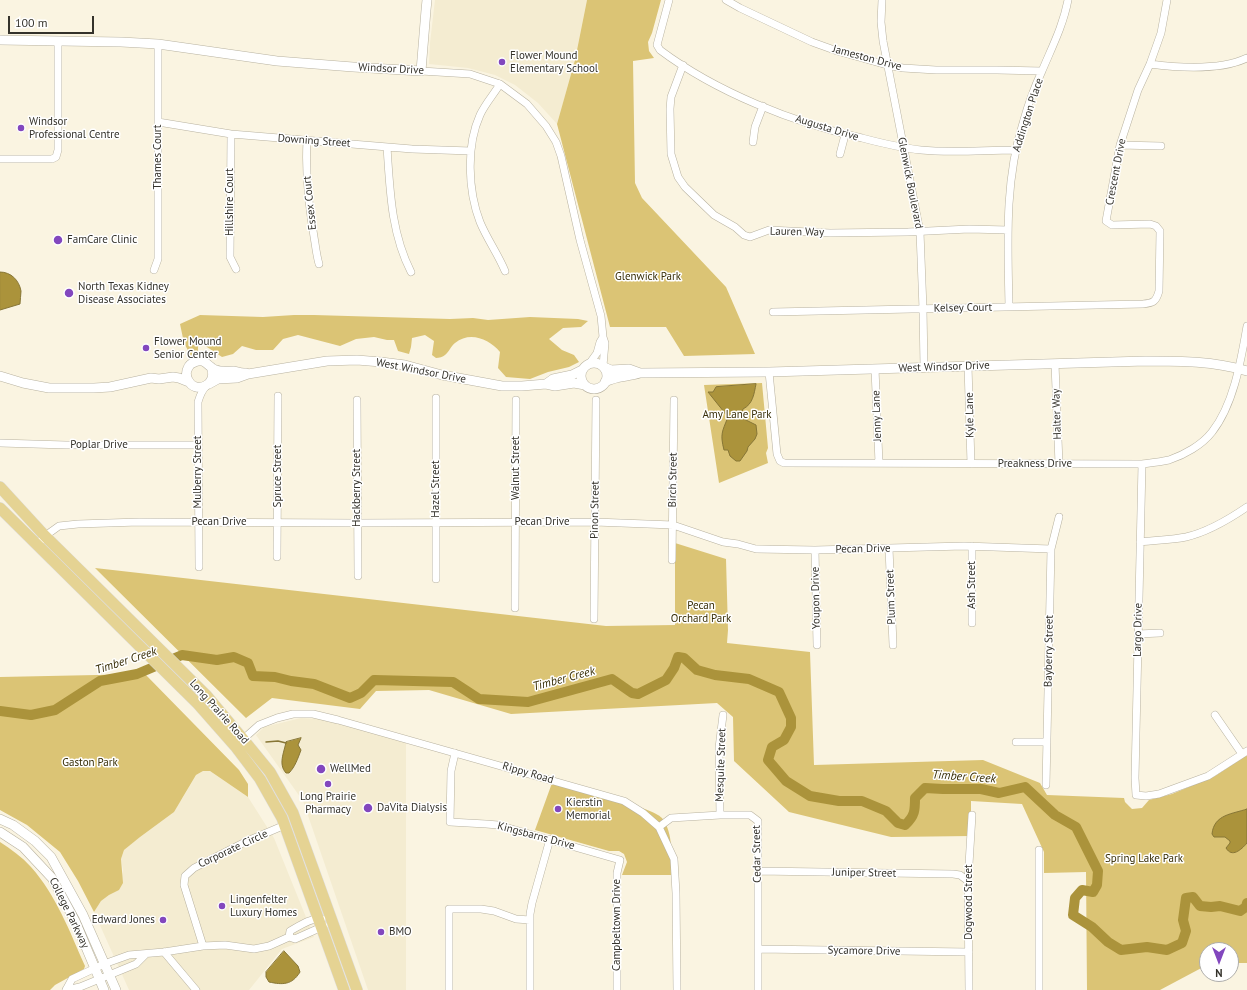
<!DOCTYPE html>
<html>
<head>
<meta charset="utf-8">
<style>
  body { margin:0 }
  #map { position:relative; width:1247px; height:990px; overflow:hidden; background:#faf4e1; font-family:"PT Sans",sans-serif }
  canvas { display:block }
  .north { position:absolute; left:1199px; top:942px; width:40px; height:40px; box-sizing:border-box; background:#fff; border:1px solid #aeadaa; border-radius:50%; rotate:180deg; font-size:11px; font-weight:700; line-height:16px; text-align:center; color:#34322b }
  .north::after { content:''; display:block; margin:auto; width:14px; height:18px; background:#8247be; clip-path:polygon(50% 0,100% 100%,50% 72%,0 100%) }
  .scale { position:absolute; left:8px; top:16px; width:86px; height:18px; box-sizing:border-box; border:2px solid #34322b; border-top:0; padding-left:5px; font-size:12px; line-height:14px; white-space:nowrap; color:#34322b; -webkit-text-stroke:3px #fff; paint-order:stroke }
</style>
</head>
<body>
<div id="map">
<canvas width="1247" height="990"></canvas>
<div class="north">N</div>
<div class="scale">100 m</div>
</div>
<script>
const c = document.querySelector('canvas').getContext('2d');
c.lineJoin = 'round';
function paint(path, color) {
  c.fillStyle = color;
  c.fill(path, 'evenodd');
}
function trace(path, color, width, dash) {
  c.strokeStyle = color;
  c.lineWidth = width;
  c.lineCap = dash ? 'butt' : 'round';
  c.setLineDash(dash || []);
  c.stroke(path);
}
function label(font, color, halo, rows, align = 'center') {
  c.font = font + ' "PT Sans",sans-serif';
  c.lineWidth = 3;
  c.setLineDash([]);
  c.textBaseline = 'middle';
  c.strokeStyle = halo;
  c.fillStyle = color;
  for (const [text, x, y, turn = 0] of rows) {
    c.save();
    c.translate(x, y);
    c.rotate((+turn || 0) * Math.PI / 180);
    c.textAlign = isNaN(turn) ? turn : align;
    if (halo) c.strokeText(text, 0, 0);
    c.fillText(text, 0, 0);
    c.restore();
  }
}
paint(new Path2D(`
  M435 0H587L575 60 557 124 538 103 515 85 495 75 468 68 429 64 430 43Z
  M301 718 322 719 383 735 406 743V990H368L303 801 256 735 264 727Z
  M203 771H210L248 797 274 838 314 937 282 949 249 990H129L94 912 101 901 109 895 119 890 123 870 121 859 124 850 182 799 196 775Z`), '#f4ecd1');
paint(new Path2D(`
  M587 0H661L652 33 648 42 649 51 654 58 633 61 635 183 642 198 726 287 755 354 684 356 666 327H610L557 124 575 60Z
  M200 315 263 317 294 315H314L450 319 473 318 488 320 530 317 578 319 588 321 581 327 563 328 549 339 562 350 574 355 579 362 569 367 548 372 530 379 506 377 498 368 500 352C489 339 470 331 455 343 451 346 449 352 445 355 443 357 439 358 436 358L432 355 434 341 425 335 412 338 411 347 409 354 398 351 394 340H387L374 337 356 339 340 346 298 335 283 339 273 350H256L242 346 233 354 222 357 198 341V352L191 356 184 343 180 324Z
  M762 383 768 448 766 453 768 463 719 483 704 385Z
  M675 543 726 559 728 630 727 643 810 652 814 765 983 760 1040 783 1047 795 1124 798 1125 802 1132 809 1142 808 1149 800 1172 794 1215 776 1247 755V963H1231V950H1207V965L1160 990H1087L1086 872 1044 873V852L1022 804 971 801V836L891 837 789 812 734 761 733 717 717 703 511 714 429 690 376 691 360 709 272 698 246 718 95 568 606 626 675 625Z
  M145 674 239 770 248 784V797L210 771H203L196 775 174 812 140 837 124 850 121 859 123 883 119 890 109 895 101 901 94 912 78 881 60 852 27 825 0 810V677Z
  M552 783C570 788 653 807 662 818 674 834 671 856 671 875H622L627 862 624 854 619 851H609L535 830Z
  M0 842C11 849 22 857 31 867 56 895 70 932 85 966L84 969 55 985 50 990H0Z`), '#dbc475');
const water = new Path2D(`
  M0 272C11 272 19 280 21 291 21 295 20 300 20 304L0 310Z
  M756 384C754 394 753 404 743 409L741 414 744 419 756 425 757 434 755 439 748 447 747 451 740 461H736L730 456 728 450H724C720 434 722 432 728 417L708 392H713L716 387Z
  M301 738 298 745 301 750C298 758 295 767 289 773H286C278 764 284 753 286 742Z
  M1247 809V843C1241 850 1232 858 1226 848L1230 843V841L1225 837H1214L1212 834C1214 814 1233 814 1247 809Z
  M284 951 298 966 300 972C292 985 283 985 269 982L266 977V972Z`);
paint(water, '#ab933b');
trace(water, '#877636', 1);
trace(new Path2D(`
  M266 742 278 741 286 743`), '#877636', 1.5);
trace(new Path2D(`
  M0 711 31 715 55 710 100 681 137 674 182 655 217 660 234 657 248 663 253 676 275 677 291 681 314 684 350 698 361 693 374 680 453 682 479 699 528 702 612 679 632 693 638 694 666 680 674 668 678 657 684 658 697 670 715 675 749 679 779 692 791 718V727L784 740 772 747 768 760 786 781 810 796 839 801H862L886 811 898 823 905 825C915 816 915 810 915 798L925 788 943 789H981L999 793 1025 787 1055 815 1076 827 1098 871 1097 885 1093 892 1082 890 1075 898 1073 915 1092 927 1108 942 1121 950 1147 947 1167 950 1182 943 1186 931 1183 920 1186 898 1193 897 1200 906 1211 907 1220 906 1240 911 1246 907 1247 903`), '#ab933b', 10);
const street = new Path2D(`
  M669 0 657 45 660 50C716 92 794 123 862 138 881 143 901 148 921 150 952 153 984 150 1015 150
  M726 0 740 8 812 42 837 51 887 65 903 68 936 70H997L1042 71
  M882 0 881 22 883 41 920 232 923 309 924 367
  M1150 64C1180 68 1219 71 1247 58
  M683 65 671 97 670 109 671 154 678 177 685 187 714 215 735 227 744 235 750 237 769 230 830 233 908 232 969 229 1008 230
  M421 71 470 74 500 84 527 104 546 126 556 142 561 156 580 240 601 316 603 337
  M500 84C494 94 485 104 480 115 466 146 468 191 480 222 487 239 498 254 505 271
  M158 122 231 134 412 149 471 151
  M231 134 230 257 236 269
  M307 141C305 176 309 209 315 243 316 250 317 257 319 264
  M753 142 755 127 763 106
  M1120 145 1161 146
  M387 147C390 190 391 233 411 272
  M840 154 845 135
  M0 159H52L56 157 58 150V41
  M154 270 158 259V44
  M1009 307C1008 246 1004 182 1023 123 1028 105 1034 88 1042 71 1052 47 1063 26 1068 0
  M773 312 1143 304C1153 303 1156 302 1159 291L1160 231 1156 226 1150 224 1112 225 1106 221 1120 145 1138 90 1150 64 1161 33 1167 0
  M589 364 597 353 600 342 603 337 605 343 603 366
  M1055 364 1059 464
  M968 366 971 464
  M875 369 879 463
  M769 372 777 454 780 461 784 463 1142 464C1150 463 1160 462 1169 460 1184 455 1202 445 1212 432 1234 404 1241 360 1247 326
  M436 398V579
  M357 400 358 576
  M0 443 66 445H198
  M1142 464 1135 778 1136 795 1146 796 1159 794 1208 776 1247 751
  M1140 542C1155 540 1171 540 1186 537 1208 532 1228 520 1247 507
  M37 545 45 536 59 526 78 524 139 522 357 523 595 522 673 525 723 542 738 544 756 549 815 550 964 546 1051 549
  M889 548 893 645
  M815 550 817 645
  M277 557 278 396
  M672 560 674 400
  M199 567 198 402C200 395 202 390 207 385
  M515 608 516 400
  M594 619 596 400
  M972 623V546
  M1138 634 1160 633
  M1215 715 1242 754
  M241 741 259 725 277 718 293 714H313L338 720 624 801 643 813 659 827 674 859 676 893 677 990
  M1016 742H1047
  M455 753 451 771 450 822 486 824 498 825 620 860 617 873V990
  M1046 785 1051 549 1059 517
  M720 815 719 748 723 715
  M659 827 671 818 720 815H750L758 821V990
  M1039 850V990
  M758 871 953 874 960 875 968 881
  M289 937 290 931C299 926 312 917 322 919
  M203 946 184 885 185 876 194 868 245 842 285 825
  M758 949 969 952
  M164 952 196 990
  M66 990 72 979 104 964 129 955 164 952 203 946 225 945 254 949 269 946 289 937 295 939 324 926
  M66 990 80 987 136 964 146 954
  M449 990V909H481L494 911 516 919 530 920
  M530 990V914L532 903 550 839
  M969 990 968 881 972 815`);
const secondary = new Path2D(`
  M0 40 121 42 158 44 277 61 353 67 421 71 426 10 427 0
  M581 376a13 13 0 1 1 26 0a13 13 0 1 1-26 0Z
  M211 367C219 385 195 395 188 380 186 376 186 371 188 368 189 365 192 363 195 362 206 357 208 368 216 370 221 372 228 371 234 371 238 372 242 373 246 373
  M604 367 611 370 629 369 640 373
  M0 376 23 383 49 388H94L110 387 151 378 159 379 173 377 179 378 189 382
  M605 382C616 376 628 377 640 373L769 372 1146 361C1180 361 1214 361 1247 371
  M209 384 218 379 237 378 248 374 327 361 357 360 381 362 405 365 442 375 502 386H522L546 384 555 386 574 383 585 385
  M546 384 553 379 572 375 582 370
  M0 819 13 825 35 841 51 857 83 915 116 990
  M0 832 23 847 52 878 75 921 104 990`);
const primary = new Path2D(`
  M0 487 45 536 207 696 243 739 270 772 293 813 357 990
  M0 508 198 704 235 746 260 779 282 818 344 990`);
trace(street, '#b8b2a0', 8);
trace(secondary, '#b8b2a0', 10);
trace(primary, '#dfdedd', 12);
trace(street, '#fff', 7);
trace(secondary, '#fff', 9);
trace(primary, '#e5d393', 11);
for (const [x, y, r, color] of [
  [502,62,4,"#8247be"],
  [21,128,4,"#8247be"],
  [58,240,5,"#8247be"],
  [69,293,5,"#8247be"],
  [146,348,4,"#8247be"],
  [321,769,5,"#8247be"],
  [328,784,4,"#8247be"],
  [368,808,5,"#8247be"],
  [558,809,4,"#8247be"],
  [222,906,4,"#8247be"],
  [163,920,4,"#8247be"],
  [381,932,4,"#8247be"]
]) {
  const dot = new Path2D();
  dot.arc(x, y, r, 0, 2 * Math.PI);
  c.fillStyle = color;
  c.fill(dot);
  trace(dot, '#fff', 1.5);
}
label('11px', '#34322b', '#fff', [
  ["Flower Mound",510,56],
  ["Elementary School",510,69],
  ["Windsor",29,122],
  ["Professional Centre",29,135],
  ["FamCare Clinic",67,240],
  ["North Texas Kidney",78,287],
  ["Disease Associates",78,300],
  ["Flower Mound",154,342],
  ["Senior Center",154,355],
  ["WellMed",330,769],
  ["Long Prairie",328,797,"center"],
  ["Pharmacy",328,810,"center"],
  ["Kierstin",566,803],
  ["Memorial",566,816],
  ["DaVita Dialysis",377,808],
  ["Lingenfelter",230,900],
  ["Luxury Homes",230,913],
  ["Edward Jones",155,920,"right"],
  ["BMO",389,932]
], 'left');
label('11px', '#34322b', '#fff', [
  ["Jameston Drive",867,58,15],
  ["Windsor Drive",391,69,3],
  ["Addington Place",1028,115,-72],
  ["Augusta Drive",827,128,17],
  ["Downing Street",314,141,4],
  ["Thames Court",158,157,-90],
  ["Crescent Drive",1116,172,-79],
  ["Glenwick Boulevard",910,183,79],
  ["Hillshire Court",230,202,-90],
  ["Essex Court",310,203,-96],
  ["Lauren Way",797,232,1],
  ["Kelsey Court",963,308,-1],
  ["West Windsor Drive",944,367,-2],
  ["West Windsor Drive",421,371,11],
  ["Halter Way",1057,414,-92],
  ["Kyle Lane",970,415,-91],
  ["Jenny Lane",877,416,-92],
  ["Poplar Drive",99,445],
  ["Preakness Drive",1035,464],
  ["Walnut Street",516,468,-90],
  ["Mulberry Street",198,472,-90],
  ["Spruce Street",278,476,-90],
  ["Birch Street",673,480,-89],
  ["Hackberry Street",357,488,-90],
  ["Hazel Street",436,489,-90],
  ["Pinon Street",595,510,-89],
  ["Pecan Drive",219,522],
  ["Pecan Drive",542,522],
  ["Pecan Drive",863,549,-1],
  ["Ash Street",972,585,-90],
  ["Plum Street",891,597,-92],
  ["Youpon Drive",816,598,-91],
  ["Largo Drive",1138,630,-89],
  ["Bayberry Street",1049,651,-89],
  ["Long Prairie Road",219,712,48],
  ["Mesquite Street",721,765,-88],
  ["Rippy Road",528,773,16],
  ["Kingsbarns Drive",536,836,15],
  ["Corporate Circle",233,849,-25],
  ["Cedar Street",757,854,-91],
  ["Juniper Street",864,873,1],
  ["Dogwood Street",969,902,-90],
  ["College Parkway",69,913,64],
  ["Campbeltown Drive",617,925,-90],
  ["Sycamore Drive",864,951,1]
]);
label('11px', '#382e07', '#fff', [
  ["Glenwick Park",648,277],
  ["Amy Lane Park",737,415],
  ["Pecan",701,606],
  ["Orchard Park",701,619],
  ["Gaston Park",90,763],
  ["Spring Lake Park",1144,859]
]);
label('italic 12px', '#382e07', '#fff', [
  ["Timber Creek",126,661,-18],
  ["Timber Creek",564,679,-15],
  ["Timber Creek",964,777,4]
]);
</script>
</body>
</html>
